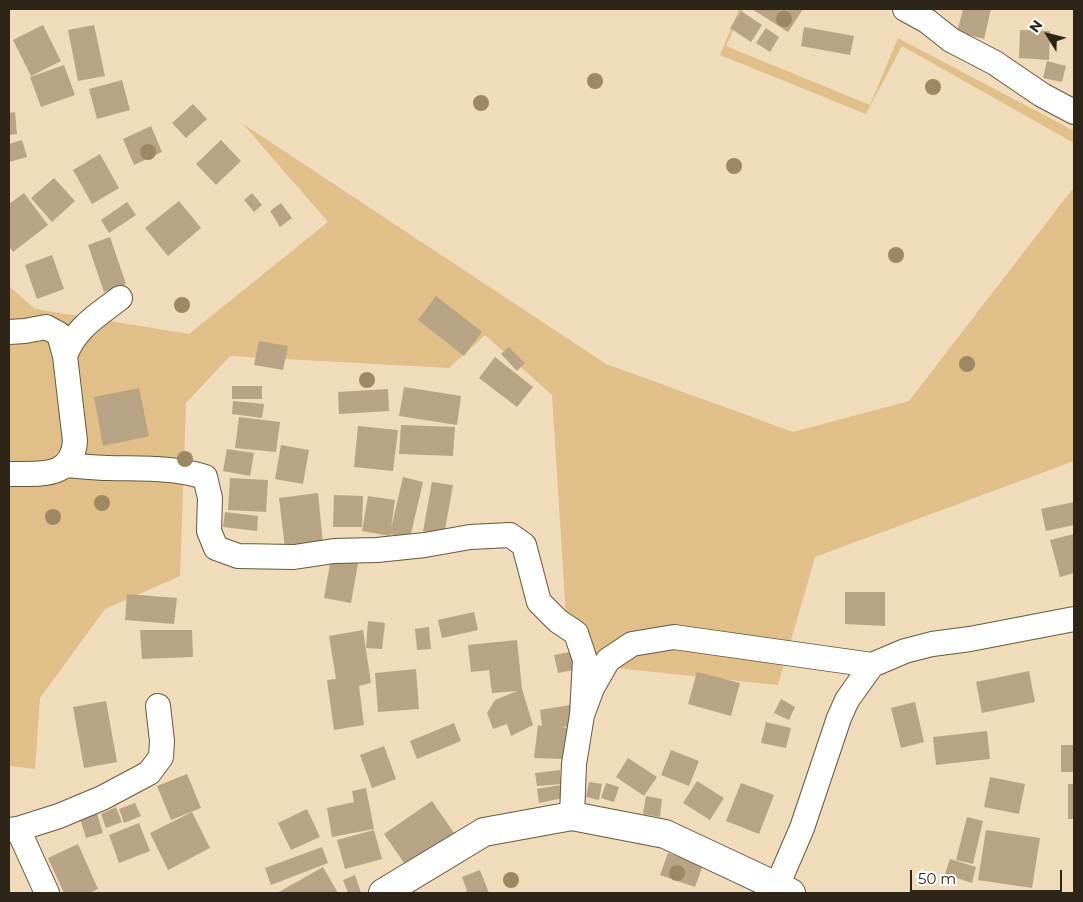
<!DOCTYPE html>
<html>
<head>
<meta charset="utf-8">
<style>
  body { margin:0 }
  #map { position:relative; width:1083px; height:902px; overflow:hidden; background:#f0dbba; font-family:Montserrat,sans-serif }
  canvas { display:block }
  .frame { position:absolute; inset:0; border:10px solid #2c2518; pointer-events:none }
  .north { position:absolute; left:1023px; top:10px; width:50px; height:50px; -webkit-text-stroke:4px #fff; paint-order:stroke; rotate:306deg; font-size:14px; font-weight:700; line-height:20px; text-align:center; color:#2c2518 }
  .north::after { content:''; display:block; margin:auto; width:18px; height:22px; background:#2c2518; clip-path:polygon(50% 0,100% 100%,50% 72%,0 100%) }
  .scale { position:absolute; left:910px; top:870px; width:152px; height:22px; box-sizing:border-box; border:2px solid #2c2518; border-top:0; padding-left:6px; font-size:15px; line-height:18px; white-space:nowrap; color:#2c2518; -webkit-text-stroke:4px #fff; paint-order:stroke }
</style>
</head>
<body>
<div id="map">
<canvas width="1083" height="902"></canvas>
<div class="frame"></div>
<div class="north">N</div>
<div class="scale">50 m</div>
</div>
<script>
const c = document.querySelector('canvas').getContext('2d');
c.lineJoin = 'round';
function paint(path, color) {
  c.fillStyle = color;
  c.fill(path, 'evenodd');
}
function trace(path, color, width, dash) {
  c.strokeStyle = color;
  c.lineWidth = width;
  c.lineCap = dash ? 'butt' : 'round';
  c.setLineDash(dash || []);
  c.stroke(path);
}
paint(new Path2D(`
  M739 9H743L726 46 870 105 898 38 1074 131V143L902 46 866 114 720 55Z
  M243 124 606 364 793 432 909 401 1074 187V461L815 557 778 685 569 663 552 395 485 335 449 368 230 356 186 403 180 576 105 609 40 698 35 769 9 766V286L35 309 189 334 328 222Z`), '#e0bf88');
paint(new Path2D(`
  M752 9H803L788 32Z
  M963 9H991L984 39 957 32Z
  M741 11 762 25 751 42 730 28Z
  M43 25 61 61 31 76 13 40Z
  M94 25 105 76 78 81 68 30Z
  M804 27 854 36 850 55 801 46Z
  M766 28 779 37 770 52 756 43Z
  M1020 30 1050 31 1049 60 1019 58Z
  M1047 61 1066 66 1062 82 1043 78Z
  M64 65 75 95 41 107 30 77Z
  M122 80 130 110 97 119 89 89Z
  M193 104 207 119 186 138 172 123Z
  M15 112 17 134 9 135V113Z
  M151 126 162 152 134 165 123 139Z
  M22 140 27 157 9 162V144Z
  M221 140 241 161 216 185 196 164Z
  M100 154 119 188 92 204 73 170Z
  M54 178 75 201 52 222 31 198Z
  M24 193 48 225 13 252 9 246V204Z
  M252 193 262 205 254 212 244 200Z
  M179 201 201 228 168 256 145 228Z
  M127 202 136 215 109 233 101 220Z
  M281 203 292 218 280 227 270 211Z
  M110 237 126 284 104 292 88 245Z
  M52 255 64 289 37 299 25 265Z
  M436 296 482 332 464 356 418 320Z
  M259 341 288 346 283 370 254 365Z
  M509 347 525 363 517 371 501 354Z
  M495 357 533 387 517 407 479 378Z
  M232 386H262V399H232Z
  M404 387 461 396 457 425 399 416Z
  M139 388 149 436 103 446 94 397Z
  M388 389 389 411 339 414 338 392Z
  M233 401 264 404 262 418 232 414Z
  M239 417 280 422 276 452 235 448Z
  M401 425 455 427 453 456 399 454Z
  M358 426 398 430 393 471 354 467Z
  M281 445 309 450 303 484 275 479Z
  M227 449 254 453 250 476 223 471Z
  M403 477 423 482 410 538 390 534V536L362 531 368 496 395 500 391 529Z
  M230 478 268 480 266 512 228 510Z
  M432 482 453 485 444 535 423 531Z
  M318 493 323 544 285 548 279 498Z
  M334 495 363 496 362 527H333Z
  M1074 502V525L1046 531 1041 509Z
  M225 512 258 516 257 531 223 527Z
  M1074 534V573L1060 577 1050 540Z
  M331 558 358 563 351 603 324 598Z
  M845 592H885V626L845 624Z
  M127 594 177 598 174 624 125 620Z
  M474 612 478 630 442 638 438 620Z
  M368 621 385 623 382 649 366 648Z
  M429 627 431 649 417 650 415 629Z
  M140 630H192L193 657 142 659Z
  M363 630 371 683 359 686 364 725 334 730 327 680 336 679 329 636Z
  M517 640 522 689 533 725 511 736 507 724 493 729 487 713 495 700 517 691 492 693 489 670 471 672 468 645Z
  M575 651 579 669 558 673 554 655Z
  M416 669 419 709 378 712 375 673Z
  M1029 671 1035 702 982 713 976 682Z
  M697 672 740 683 731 716 688 704Z
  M781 699 795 707 789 720 774 713Z
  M106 701 117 762 84 768 73 707Z
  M915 702 924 742 901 748 891 708Z
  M570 705 573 726 561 727 568 728 564 759 534 758 538 725 542 726 540 710Z
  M766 722 791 728 786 748 761 743Z
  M454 723 461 741 417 759 410 741Z
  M987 731 990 759 936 765 933 737Z
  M1061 745H1074V772H1061Z
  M384 746 396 779 372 788 360 755Z
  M671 750 699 761 689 786 661 775Z
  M628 758 657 777 644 796 616 777Z
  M560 770 561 784 537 786 535 773Z
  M187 774 201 808 171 820 157 786Z
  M990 777 1025 784 1019 814 984 807Z
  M697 781 724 798 710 820 683 803Z
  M589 782 602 784 599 800 586 797Z
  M606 783 619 787 614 802 601 798Z
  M741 783 774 795 759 834 726 821Z
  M1068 784H1074V819H1068Z
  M560 785 563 798 539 803 537 789Z
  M366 788 374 829 332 837 327 808 354 802 352 791Z
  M646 796 662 799 660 817 643 814Z
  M432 801 461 843 413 876 384 834Z
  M135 803 141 816 124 823 119 809Z
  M116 807 122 822 106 828 101 814Z
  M307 809 320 837 291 850 278 823Z
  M96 810 103 833 86 838 79 815Z
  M192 812 210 848 168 870 150 833Z
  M967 817 983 821 973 864 956 860Z
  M139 823 150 851 119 863 109 835Z
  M374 830 382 859 345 869 337 840Z
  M986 830 1040 838 1032 888 978 880Z
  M78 844 98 889 89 893H64L48 858Z
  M322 847 328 863 271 885 265 868Z
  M668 853 703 865 695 887 660 875Z
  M950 859 976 867 972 883 945 874Z
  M323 867 338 893H277Z
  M480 870 489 893H463L467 891 462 877Z
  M355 875 361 893H348L343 880Z`), '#b8a484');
const street = new Path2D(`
  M905 9 927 21 951 40 995 63 1042 95 1074 112
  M9 332 25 331 46 327 59 334 65 356
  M65 465C80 466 94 468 108 468 141 469 173 467 205 477L210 498 209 531 216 548 238 556 294 557 334 551 377 550 425 545 470 537 510 535 524 545 539 602 558 621 576 633 585 660 582 715
  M9 474C38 473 72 480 75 441L65 356C75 328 98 315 120 298
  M572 816 574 764 582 715 592 688 608 660 632 644 674 637 872 665
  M18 829 47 893
  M9 830 18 829 59 816 102 798 149 773 161 757 162 741 158 706
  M777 886 802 828 839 718 847 700 872 665 905 651 932 644 970 639 1074 619`);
const secondary = new Path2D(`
  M383 893 484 832 572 816 665 834 791 893`);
trace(street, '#69583a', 26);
trace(secondary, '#69583a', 30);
trace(street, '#fff', 24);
trace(secondary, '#fff', 28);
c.fillStyle = '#9e8864';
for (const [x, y] of [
  [784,19],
  [595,81],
  [933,87],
  [481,103],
  [148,152],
  [734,166],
  [896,255],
  [182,305],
  [967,364],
  [367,380],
  [185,459],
  [102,503],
  [53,517],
  [677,873],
  [511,880]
]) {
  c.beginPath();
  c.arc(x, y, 8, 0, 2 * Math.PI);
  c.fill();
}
</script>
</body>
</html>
